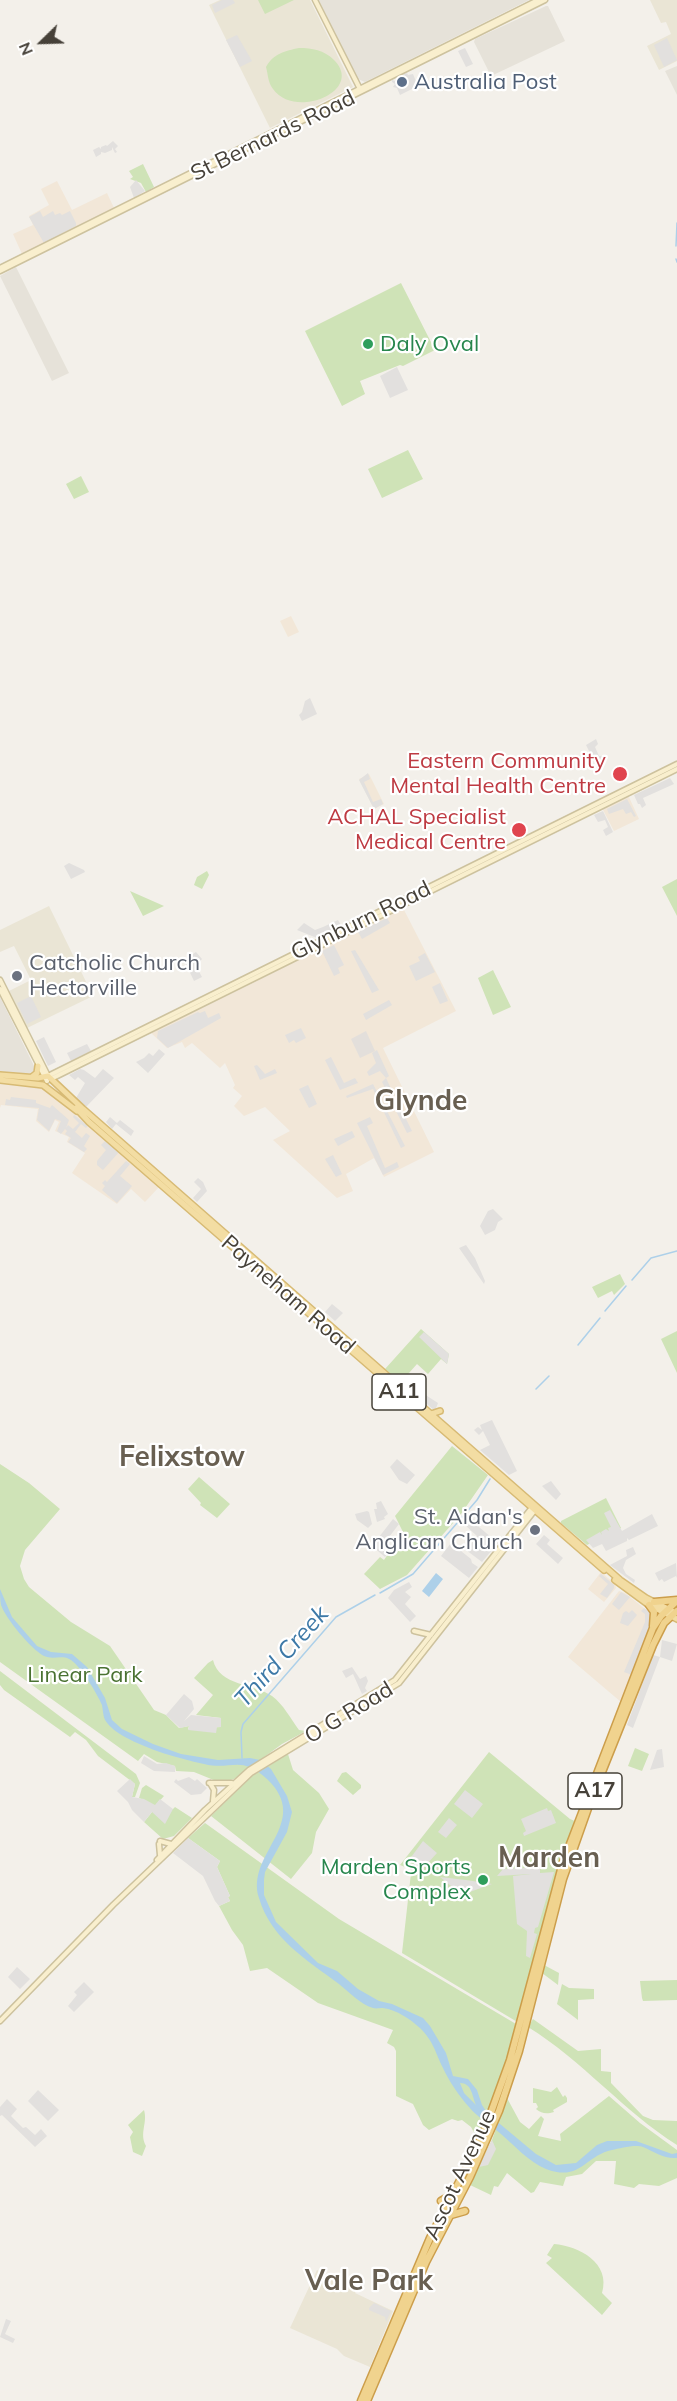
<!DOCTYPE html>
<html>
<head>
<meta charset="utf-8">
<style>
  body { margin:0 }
  #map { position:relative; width:677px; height:2401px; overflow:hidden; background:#f3f0ea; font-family:Mulish,sans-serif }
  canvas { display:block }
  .north { position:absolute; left:12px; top:12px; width:60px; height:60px; -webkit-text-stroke:4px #fff; paint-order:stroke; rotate:247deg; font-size:16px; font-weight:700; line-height:24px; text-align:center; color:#464139 }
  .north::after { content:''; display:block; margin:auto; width:21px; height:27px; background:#464139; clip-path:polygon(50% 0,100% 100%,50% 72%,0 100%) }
</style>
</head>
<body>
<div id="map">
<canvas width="677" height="2401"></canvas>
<div class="north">N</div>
</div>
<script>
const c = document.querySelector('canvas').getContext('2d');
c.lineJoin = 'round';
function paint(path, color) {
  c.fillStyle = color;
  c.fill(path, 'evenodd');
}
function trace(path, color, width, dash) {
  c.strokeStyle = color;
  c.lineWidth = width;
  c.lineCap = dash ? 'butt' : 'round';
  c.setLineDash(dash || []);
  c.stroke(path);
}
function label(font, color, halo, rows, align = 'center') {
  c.font = font + ' Mulish,sans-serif';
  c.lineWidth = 4.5;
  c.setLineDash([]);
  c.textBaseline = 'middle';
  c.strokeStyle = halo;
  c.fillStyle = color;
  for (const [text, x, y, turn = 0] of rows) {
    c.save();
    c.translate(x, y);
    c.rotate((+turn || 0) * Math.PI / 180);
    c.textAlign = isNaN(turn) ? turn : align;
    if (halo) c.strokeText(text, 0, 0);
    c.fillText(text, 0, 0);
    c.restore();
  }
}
paint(new Path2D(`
  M319 0H529L365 82 358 79Z
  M546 6H548L565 41 491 76 474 42 475 39Z
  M677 66V95L665 71Z
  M16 267 69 373 52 381 0 276Z
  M0 997 35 1068 33 1074 0 1072Z`), '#e6e2d9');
paint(new Path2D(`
  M57 181 72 210 107 193 114 208 22 254 13 234 33 225 29 216 49 205 41 189Z
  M291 616 299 632 288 637 280 621Z
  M369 774 384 804 374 809 359 779Z
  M628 795 639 819 614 831 602 808Z
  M403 908 456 1011 383 1048 434 1152 384 1177 374 1158 346 1174 353 1191 337 1198 273 1140 290 1131 265 1107 244 1116 234 1106 242 1096 233 1088 235 1085 225 1063 220 1068 192 1043 185 1048 182 1042 167 1048 151 1033Z
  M0 1082 44 1088 49 1090 160 1186 145 1202 131 1189 117 1204 72 1173 85 1153 67 1142 69 1137 55 1131 59 1122 55 1120 49 1132 36 1121 38 1109 1 1105 0 1108Z
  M601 1572 615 1584 616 1588 604 1602 588 1589Z
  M619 1591 625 1593 650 1613V1629L621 1702 568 1657Z`), '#f2e7d8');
paint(new Path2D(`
  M366 1031 375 1051 360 1058 351 1039Z`), '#e3dfdb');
paint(new Path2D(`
  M220 0H310L353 87 270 128 209 5Z
  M650 0H677V61L659 70 647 46 671 34 666 22 661 23Z
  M49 906 93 996 27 1028 9 991 31 980 14 946 0 952V930Z
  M317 2270 357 2288 355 2293 393 2311 370 2367 344 2356 337 2349 290 2328Z`), '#eae5d5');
paint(new Path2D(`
  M258 0H294L265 14Z
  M299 48C312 48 324 50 334 60 365 91 295 120 273 89 268 83 268 74 266 67 274 53 285 51 299 48Z
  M143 164 154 187 146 192 141 183 130 179 133 177 129 171Z
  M401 283 435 350 403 366 400 365 360 381 365 394 342 406 305 331Z
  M408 450 423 479 382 498 368 469Z
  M81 476 89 492 74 499 66 484Z
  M207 871 209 875 202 889 194 885 197 877Z
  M677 879V916L662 887Z
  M130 891 164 906 143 916Z
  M493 970 511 1007 493 1015 478 978Z
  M620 1274 625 1284 614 1295 612 1291 598 1298 592 1287Z
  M421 1329 449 1354 447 1364 441 1359 428 1374 417 1364 401 1382 385 1369Z
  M677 1331V1373L661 1339Z
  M452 1446 488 1475 461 1514 407 1575 380 1589 364 1574 380 1557 384 1560 403 1532 395 1516Z
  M0 1464 29 1483 60 1509 25 1550 20 1566 24 1579 29 1587 71 1622 110 1646 154 1710 166 1715 179 1728 189 1726 188 1729 221 1727V1718L196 1715 213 1695 194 1678 208 1663 213 1660C219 1686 255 1684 272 1696 283 1704 291 1719 299 1730L306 1731 282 1744 234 1779 221 1783 194 1772 176 1771 175 1766 157 1762 144 1754 138 1761 0 1662Z
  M199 1477 230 1504 217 1518 200 1505 201 1503 188 1489Z
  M606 1498 621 1528 587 1545 561 1523V1521Z
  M0 1671 136 1774 140 1783 135 1797H132L135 1784 98 1756 86 1740 75 1732 70 1737 4 1690 0 1685Z
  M635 1748 649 1754 642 1771 628 1766Z
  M489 1752 570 1819 577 1822 519 2023 402 1953 411 1873 410 1869 400 1865Z
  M288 1754 293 1770 319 1793 329 1809 316 1832 312 1853 291 1879 211 1816 252 1776Z
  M346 1772 361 1785V1788L353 1795 337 1781 342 1773Z
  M146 1785 164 1796 155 1806 139 1798 142 1788Z
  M175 1807 192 1818 174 1836 163 1839 144 1822 152 1812 173 1809Z
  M205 1823 339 1919 516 2024 504 2069 478 2140 471 2127 462 2120 458 2121 452 2119 429 2130 423 2125 413 2104 396 2096V2051L394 2047 387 2043 393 2030 318 2003 267 1968 250 1971 243 1945 232 1930 219 1906 230 1901 228 1897 230 1896 217 1867 220 1861 188 1838Z
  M544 1965 559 1973 558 1985 542 1973Z
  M677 1980V2000L643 2001 642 1998 640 1981Z
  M562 1984 569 1988 594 1989V1999L578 2000V2020L557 2004Z
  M533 2019 578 2051 601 2049V2071L611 2072V2083L643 2116 653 2120 677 2121V2145C623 2111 583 2061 528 2027Z
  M557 2087 563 2097 565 2095 567 2098V2102L553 2110 554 2112C547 2114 542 2114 536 2109L538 2107 536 2103H533V2088L551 2092Z
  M609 2096 640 2123 677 2150V2178L659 2186 639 2184 634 2188 614 2184 616 2161H596L582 2174 566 2177 563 2186 540 2182 534 2192 531 2193 507 2173 498 2187 494 2186 491 2195 470 2185 492 2140 507 2098 520 2122 529 2129 541 2116 544 2119 538 2136 561 2141 560 2134Z
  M144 2110C148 2123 139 2133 146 2146L142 2156 133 2152 130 2137 133 2132 128 2125Z
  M554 2244C579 2246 611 2263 602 2293L612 2303 602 2315 546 2263 552 2258 547 2255Z`), '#cfe3b7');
paint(new Path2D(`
  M222 0H233L235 3 215 13 212 5Z
  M237 35 252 61 240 67 226 40Z
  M667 38 677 60 664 67 654 45Z
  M465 48 473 64 466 67 458 51Z
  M407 73 408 75 413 74 417 84 416 87 400 95 397 88 393 87 395 84 392 82V80L395 81 397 77 398 80 399 76Z
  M113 141 118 146 115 149 117 152 115 153 112 147V150L105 153 101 152V154L96 157 93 150 99 147 101 149V147L106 145 107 146Z
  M136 180 145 191 134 198 130 187Z
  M40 211 43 217 53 211 55 215 60 213 62 215 70 211 76 223V226L44 243 29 217Z
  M397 367 408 390 390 398 380 376Z
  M310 698 317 714 302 721 299 715 302 712 305 701Z
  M596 739 598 744 595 747 599 756H604L606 761 596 765 586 745Z
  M368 773 370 779 364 782 373 802 381 799 383 804 374 809 359 780Z
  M670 778 674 784 643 798 646 805 642 808 640 804H638L634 795Z
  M627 799 636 816 634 817 631 812 626 814 623 809 609 814 607 809Z
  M603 811 613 832 606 836 603 830 608 827 605 820 598 822 594 815Z
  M69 863 84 870 85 872 71 879 64 866Z
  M387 918 390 923 362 939 358 932Z
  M338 920 342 927 317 938 297 930 304 923 315 930 323 927 324 930 323 927Z
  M334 945 344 965 338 968 340 973 334 976 322 951Z
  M355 950 379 990 372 993 351 951Z
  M196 952 202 959 196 966 202 977 194 981 184 960Z
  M425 953 435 972 416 981 409 966 420 961 418 957Z
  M440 983 448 1001 440 1004 432 987Z
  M31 996 41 1017 27 1024 17 1003Z
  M389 1000 392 1005 366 1020 363 1014Z
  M205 1011 208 1018 219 1013 221 1018 168 1048 157 1038 158 1031 198 1012 200 1013Z
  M301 1028 306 1038 296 1043 294 1040 289 1043 285 1035Z
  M44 1037 56 1062 48 1066 36 1041Z
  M87 1044 91 1051 71 1061 67 1053Z
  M159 1049 165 1054 148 1073 136 1062 144 1058 149 1053 153 1056Z
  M377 1050 389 1076 386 1078 394 1095 390 1097 382 1082 386 1078 380 1071 369 1076 367 1072 376 1063 372 1053Z
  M331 1057 344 1083 355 1078 358 1083 340 1090 325 1060Z
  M257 1065 265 1074 275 1069 277 1073 260 1080 254 1066Z
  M80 1069 84 1070 95 1078 103 1069 114 1078 86 1107 76 1098 85 1083 78 1077 75 1080 69 1075Z
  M373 1084 405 1146 401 1148 373 1089 347 1098 346 1096Z
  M308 1085 317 1104 309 1108 299 1089Z
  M11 1097 36 1100V1103L50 1108 52 1105 69 1120 66 1128 68 1125 73 1129 79 1123 73 1117 74 1115 88 1126 86 1128 81 1124 75 1132 82 1138 86 1133 90 1136 84 1146 87 1149 84 1152 68 1142 71 1138 65 1134 67 1131 65 1129 61 1134 57 1131 61 1121 55 1119 49 1131 37 1120 39 1108 5 1105 6 1099 10 1100Z
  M399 1105 412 1131 407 1133 394 1107Z
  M110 1117 117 1123 120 1120 134 1131 131 1136 116 1124 112 1129 106 1122Z
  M370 1117 373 1123 367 1126 385 1168 397 1162 399 1167 383 1175 357 1123Z
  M352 1131 355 1137 338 1146 334 1139Z
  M105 1141 119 1152 103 1170 97 1165V1161L106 1150 101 1145Z
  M333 1155 342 1174 336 1177 325 1159Z
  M126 1161 130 1164 120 1176 132 1186 117 1203 102 1190 105 1186 102 1183 105 1180 107 1182Z
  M198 1178 203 1182 207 1191 197 1202 193 1198 201 1189 194 1182Z
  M493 1209 503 1219 498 1222 495 1230 485 1235 480 1226 488 1211Z
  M466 1245 475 1258 485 1281 484 1284 459 1248Z
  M332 1304 343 1313 335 1321 325 1312Z
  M424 1332 449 1354 447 1364 419 1337Z
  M417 1385 422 1388 421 1392 438 1403 435 1411 412 1391Z
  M492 1420 517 1471 509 1475 480 1450 490 1445 483 1431 479 1435 474 1430 478 1427 482 1430 480 1425Z
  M397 1459 415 1475 407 1484 399 1480 390 1467Z
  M551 1481 561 1494 556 1500 542 1486Z
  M381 1501 388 1514 384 1517 385 1519 377 1522 374 1509H377L376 1503Z
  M610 1510 622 1531 652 1514 658 1526 629 1540 627 1538V1541L606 1551 602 1544 593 1548 586 1540 600 1532 602 1535 601 1532 606 1529 609 1531 608 1528 611 1527 604 1513Z
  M367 1511 369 1512 372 1524 368 1528 357 1520 355 1514Z
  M471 1517 480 1525 479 1527 498 1543 482 1562 466 1550 477 1536 465 1525Z
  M393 1519 399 1524 383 1545 390 1551 385 1557 372 1546Z
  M544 1535 550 1540 547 1544 563 1558 558 1564 536 1544Z
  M451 1543 471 1559 472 1563 478 1567 469 1578 441 1556Z
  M633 1547 636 1554 626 1560 623 1568 626 1574 635 1580 634 1583 610 1565 627 1556 626 1550Z
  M676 1563 677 1578 676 1576 664 1582 662 1579 659 1581 655 1573Z
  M601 1574 614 1585V1588L607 1598 600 1594 608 1584 599 1576Z
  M409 1582 412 1587 405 1592 411 1597 405 1604 416 1616 410 1622 388 1598 394 1590Z
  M621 1592 630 1597 619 1610 612 1604Z
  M644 1608 650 1612V1628L632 1675 624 1672 645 1622V1614L641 1611Z
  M632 1610 637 1615 628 1626 620 1623 623 1613 626 1611 629 1613Z
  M662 1640 677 1644 672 1661 660 1657 633 1728 627 1725 653 1655 660 1657Z
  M352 1667 360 1679 366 1676 368 1681 365 1688 367 1691 362 1694 353 1674 346 1678 342 1671Z
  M184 1694 192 1701 194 1709 184 1721 191 1715 221 1718V1727H217L216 1733 188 1730 189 1726 180 1728 166 1715Z
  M662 1749 664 1767 650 1770 657 1750Z
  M144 1756 157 1764 166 1763 175 1766V1772L154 1771 141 1763Z
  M189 1777 195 1781 197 1779 207 1788 201 1794 191 1795 174 1782 176 1779 178 1781Z
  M130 1779 135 1784 132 1797 144 1799 155 1805 160 1799 173 1809 165 1824 152 1812 144 1822 132 1810 128 1802 117 1791Z
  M465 1790 483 1804 472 1818 454 1804Z
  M547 1808 548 1811 551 1810 556 1823 524 1836 523 1833 526 1831 521 1819Z
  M449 1818 457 1825 446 1838 438 1832Z
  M188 1838 220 1861 217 1867 230 1896 228 1897 230 1901 219 1906 215 1901 203 1876 173 1853Z
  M423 1841 437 1853 427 1864 428 1867 416 1865 409 1860Z
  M540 1867V1873L554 1872 538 1927 535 1928 534 1933 537 1934 530 1958 526 1956 527 1931 517 1924 513 1876 531 1874 497 1876 503 1869Z
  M440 1877 466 1880 492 1884 453 1898 451 1895 456 1890Z
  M17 1967 30 1979 20 1989 8 1977Z
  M84 1982 94 1992 74 2012 68 2006 77 1995 74 1992Z
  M38 2090 59 2110 48 2121 28 2101Z
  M7 2099 17 2109 11 2116 23 2128 26 2127 35 2135 41 2129 47 2136 35 2147 2 2115 0 2116V2107Z
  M492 2140 496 2149 488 2165 479 2167Z
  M374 2303 391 2311 386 2322 385 2317 369 2310V2308Z
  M6 2319 11 2321 5 2334 15 2339 13 2343 0 2337Z`), '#e2e0de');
paint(new Path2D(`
  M436 1573 443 1579 429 1597 422 1591Z
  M0 1589 12 1617 37 1646 51 1652 72 1654 87 1667 105 1698 112 1720 122 1729 153 1744 181 1754 218 1760 250 1758 260 1760 271 1769 287 1796 292 1812 287 1832 265 1872 264 1880V1895L276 1922 318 1963 337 1971 358 1989 379 2001 392 2004 423 2018 430 2026 446 2053 453 2076 468 2079 477 2090 482 2105 488 2114 536 2154 556 2165 576 2163 597 2145 607 2141H636L672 2154 677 2153V2158C663 2159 655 2152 643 2147 636 2144 620 2148 612 2150 584 2156 581 2182 546 2169 529 2162 515 2146 501 2134 491 2125 478 2118 469 2107 459 2096 449 2081 443 2068 435 2052 434 2042 420 2028 410 2019 397 2010 383 2008 380 2008 376 2009 373 2008 360 2004 349 1992 339 1984 307 1960 271 1939 259 1898 245 1853 313 1823 267 1779 240 1754 232 1771 204 1764 177 1758 149 1750 125 1737 118 1733 110 1728 105 1720 103 1716 103 1710 102 1705 98 1695 79 1663 69 1659 61 1655 53 1660 44 1656 31 1649 6 1619 1 1605 0 1600 0 1594 0 1589ZM460 2083C472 2083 472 2096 476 2105L464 2093Z`), '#add0e9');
trace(new Path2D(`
  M676 246 677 223
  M676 259 677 262
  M632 1280 651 1258 677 1251
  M605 1311 626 1286
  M578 1345 600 1318
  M536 1389 549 1376
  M380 1593 413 1574 477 1500 490 1479
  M242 1758 241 1732 243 1724 336 1617 375 1595`), '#add0e9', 1.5);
const secondary = new Path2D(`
  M315 0 361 91
  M0 268 538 0
  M0 271 545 0
  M0 980 48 1076 677 764
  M0 989 47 1081
  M51 1079 677 769
  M414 1631 431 1635
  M209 1783H232
  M210 1783 214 1790 213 1801
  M160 1841 171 1844
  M159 1844 160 1855
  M157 1860 205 1810 249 1770 395 1680 534 1505
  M0 2021 113 1905 251 1773 399 1683 535 1510`);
const primary = new Path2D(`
  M0 1075 38 1078 48 1076 83 1109 620 1580 646 1598 672 1611
  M32 1077 37 1073 38 1066
  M0 1080 43 1085 77 1111
  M76 1108 89 1122 604 1570
  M431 1414 440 1411
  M615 1580 649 1605 677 1619`);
const trunk = new Path2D(`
  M654 1602 677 1600
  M649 1605 654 1612 653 1626
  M441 2201 453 2194
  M451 2215 465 2211
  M361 2401 430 2238 472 2157 485 2129 510 2060 563 1862 653 1628 661 1616 677 1601
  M367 2401 426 2262 470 2177 499 2111 519 2051 563 1879 592 1797 653 1645 664 1623 677 1611`);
trace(secondary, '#cdc29e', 7);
trace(primary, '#d7ba74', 8);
trace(trunk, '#cc9e4b', 9);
trace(secondary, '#f9efce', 4);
trace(primary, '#f3dda3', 5);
trace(trunk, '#f0d38e', 6);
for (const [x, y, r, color] of [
  [402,82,6,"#5c6f8a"],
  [368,344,6,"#2e9e5b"],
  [620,774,8,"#e0444e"],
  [519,830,8,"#e0444e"],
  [17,976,6,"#6b7280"],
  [535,1530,6,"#6b7280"],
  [483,1880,6,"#2e9e5b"]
]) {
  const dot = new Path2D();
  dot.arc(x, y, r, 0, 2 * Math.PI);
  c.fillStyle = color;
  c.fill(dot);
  trace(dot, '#fff', 2);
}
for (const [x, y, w] of [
  [399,1392,54],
  [595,1791,54]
]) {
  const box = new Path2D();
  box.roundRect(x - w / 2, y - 18, w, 36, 4.5);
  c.fillStyle = '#fff';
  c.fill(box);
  trace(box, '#464139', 1.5);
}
label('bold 21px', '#464139', null, [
  ["A11",399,1392],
  ["A17",595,1791]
]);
label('22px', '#4e5e75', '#fff', [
  ["Australia Post",414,82]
], 'left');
label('22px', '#464139', '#fff', [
  ["St Bernards Road",273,136,-26],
  ["Glynburn Road",361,921,-26],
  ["Payneham Road",288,1295,41],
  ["O G Road",349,1713,-31],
  ["Ascot Avenue",460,2175,-65]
]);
label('22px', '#27864d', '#fff', [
  ["Daly Oval",380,344],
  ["Marden Sports",471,1867,"right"],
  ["Complex",471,1892,"right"]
], 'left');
label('22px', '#be3a42', '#fff', [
  ["Eastern Community",606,761],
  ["Mental Health Centre",606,786],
  ["ACHAL Specialist",506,817],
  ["Medical Centre",506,842]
], 'right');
label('22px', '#5b616d', '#fff', [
  ["Catcholic Church",29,963],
  ["Hectorville",29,988],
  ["St. Aidan's",523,1517,"right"],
  ["Anglican Church",523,1542,"right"]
], 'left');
label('22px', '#4a7232', '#fff', [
  ["Linear Park",85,1675]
]);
label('italic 24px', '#3d79a7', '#fff', [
  ["Third Creek",282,1657,-48]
]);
label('bold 28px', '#685f51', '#fff', [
  ["Glynde",421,1102],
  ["Felixstow",182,1458],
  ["Marden",549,1859],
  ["Vale Park",369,2282]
]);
</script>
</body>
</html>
